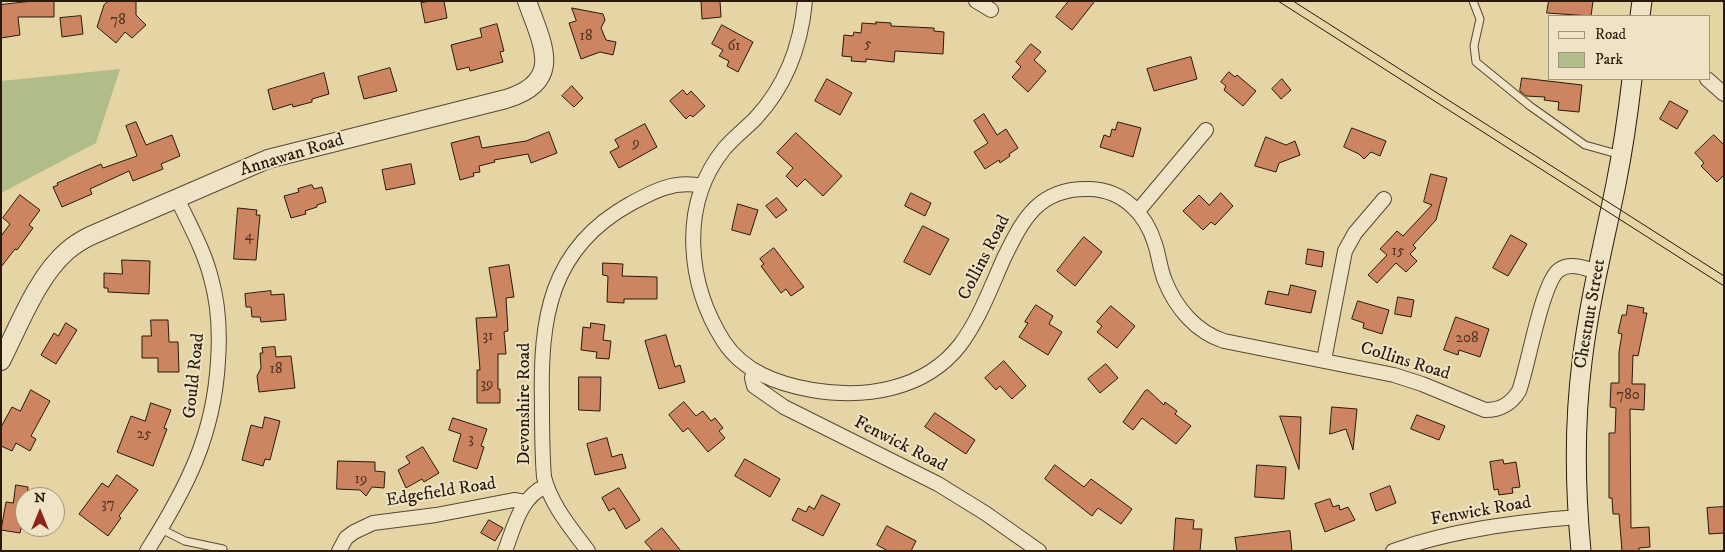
<!DOCTYPE html>
<style>
body{margin:0}
#map{position:relative;width:1725px;height:552px;overflow:hidden;background:#e5d4a4;font-family:"IM FELL DW Pica",serif}
canvas{display:block}
.frame{position:absolute;inset:0;border:2px solid #291a0d;pointer-events:none}
.legend{position:absolute;left:1548px;top:15px;width:162px;height:65px;box-sizing:border-box;background:#eee3c4;border:1px solid #9f937b;margin:0;padding:6px 9px;list-style:none;font-size:15px;color:#291a0d}
.legend li{display:flex;align-items:center;gap:10px;height:25px}
.legend b{width:25px;border:1px solid #9f937b}
.north{position:absolute;left:15px;top:487px;width:50px;height:50px;box-sizing:border-box;background:#eee3c4;border:1px solid #9f937b;border-radius:50%;rotate:0deg;font-size:14px;font-weight:700;line-height:20px;text-align:center;color:#291a0d}
.north::after{content:'';display:block;margin:auto;width:18px;height:22px;background:#8f2418;clip-path:polygon(50% 0,100% 100%,50% 72%,0 100%)}
</style>
<div id="map">
<canvas width="1725" height="552"></canvas>
<div class="frame"></div>
<ul class="legend">
<li><b style="height:6px;background:#eee3c4"></b>Road</li>
<li><b style="height:14px;background:#b1bd88"></b>Park</li>
</ul>
<div class="north">N</div>
</div>
<script>
const ctx = document.querySelector('canvas').getContext('2d');
ctx.lineJoin = 'round';
function fill(path, color) {
  ctx.fillStyle = color;
  ctx.fill(path, 'evenodd');
}
function stroke(path, color, width, dash) {
  ctx.strokeStyle = color;
  ctx.lineWidth = width;
  ctx.lineCap = dash ? 'butt' : 'round';
  ctx.setLineDash(dash || []);
  ctx.stroke(path);
}
function write(font, color, halo, rows, align = 'center') {
  ctx.font = font + ' "IM FELL DW Pica",serif';
  ctx.lineWidth = 4;
  ctx.setLineDash([]);
  ctx.textBaseline = 'middle';
  ctx.strokeStyle = halo;
  ctx.fillStyle = color;
  for (const [text, x, y, turn = 0] of rows) {
    ctx.save();
    ctx.translate(x, y);
    ctx.rotate((+turn || 0) * Math.PI / 180);
    ctx.textAlign = isNaN(turn) ? turn : align;
    if (halo) ctx.strokeText(text, 0, 0);
    ctx.fillText(text, 0, 0);
    ctx.restore();
  }
}
fill(new Path2D(`
 M120 69 96 143 1 193V81Z`), '#b1bd88');
const building = new Path2D(`
 M33 1H54V17H18L20 35 1 38V5Z
 M109 1H136V15L146 25 132 38 125 32 116 43 97 27 104 5Z
 M432 1H444L447 18 425 23 421 3Z
 M720 1 721 17 702 19 701 2Z
 M1069 1H1095L1072 30 1056 17Z
 M1549 1H1593L1591 16 1547 13Z
 M572 8 603 14 605 20 601 28 606 40 616 42 613 55 600 52 581 59 569 23 576 21Z
 M81 16 83 34 62 37 60 18Z
 M876 22 891 23V26L934 28V31L944 32 943 54 895 51 894 62 866 59V62L851 61 852 57 842 56 844 35 853 36 854 32 861 33 862 23 876 24Z
 M497 24 504 51 500 52 503 62 470 71 469 67 457 70 451 45 482 37 480 29Z
 M722 25 753 42 738 72 727 66 729 61 719 56 723 50 712 44Z
 M1031 44 1041 52 1034 60 1046 71 1028 92 1012 77 1021 67 1016 62Z
 M1191 57 1197 79 1154 91 1147 69Z
 M390 68 397 91 364 99 358 77Z
 M1229 72 1235 77 1237 75 1256 91 1243 106 1224 90 1226 86 1221 82Z
 M324 73 329 94 312 99V102L293 107 292 104 273 110 268 90Z
 M1522 78 1582 85 1579 112 1558 110 1559 102 1544 100 1545 97 1526 96 1520 91Z
 M827 79 852 93 840 115 815 101Z
 M1282 79 1291 90 1281 99 1272 89Z
 M572 86 583 98 574 107 562 96Z
 M683 90 687 95 691 91 705 106 693 117 690 115 686 119 670 101Z
 M1670 101 1688 111 1677 129 1660 119Z
 M984 114 997 135 1006 129 1018 148 1009 154 1010 156 1000 163 999 160 985 169 974 152 988 143 974 121Z
 M136 122 146 145 172 135 180 156 161 164 163 169 133 181 129 171 90 189 92 194 62 207 53 187 58 185 57 183 101 164 103 168 137 156 126 126Z
 M1118 122 1141 128 1133 157 1100 147 1104 135 1110 137 1112 129 1115 130Z
 M645 124 657 147 619 168 610 152 619 147 615 140Z
 M1352 128 1386 141 1380 156 1371 152 1364 159 1359 154 1344 147Z
 M549 132 557 153 531 163 528 154 494 160 495 162 479 166 480 172 473 173 474 176 460 180 451 143 479 136 482 148 526 141Z
 M796 133 842 176 823 196 805 179 797 187 786 176 793 168 777 153Z
 M1714 135 1724 145V175L1717 182 1701 166 1704 163 1695 153Z
 M1266 137 1286 145 1295 141 1300 155 1279 163 1276 172 1255 166Z
 M411 164 415 184 386 190 382 170Z
 M1431 174 1447 178 1436 220 1413 245 1416 248 1410 254 1417 261 1406 272 1396 263 1377 283 1368 275 1387 255 1380 249 1397 231 1403 236 1432 205 1424 202Z
 M312 185 314 189 322 187 326 202 317 205V207L305 211 306 214 291 218 284 196 299 192 298 189Z
 M911 193 931 203 925 216 905 206Z
 M1221 193 1233 206 1215 225 1211 222 1203 230 1183 211 1199 195 1209 205Z
 M20 195 40 210 29 225 33 228 17 250 15 249 1 267V236L10 224 3 218Z
 M777 198 787 210 776 218 766 206Z
 M738 204 758 210 750 235 732 230Z
 M238 208 257 210 256 215H260L256 260 234 259Z
 M923 226 949 239 930 275 904 262Z
 M1511 235 1527 244 1508 276 1493 268Z
 M1084 237 1102 252 1075 286 1057 271Z
 M774 248 804 287 791 296 786 289 781 293 761 266 764 264 760 259Z
 M1308 249 1324 252 1322 267 1306 264Z
 M122 260 150 261 149 294 108 292V288H104V273L122 274Z
 M603 263 623 264 622 276 657 277V299H624V303L607 302 608 276 603 275Z
 M509 265 514 297 506 298 508 331 504 332 506 354H498V389H500V403H477V370H480L476 318 497 317 489 268Z
 M1291 285 1316 291 1311 313 1265 304 1268 291 1288 295Z
 M271 291V295L284 294 286 320 261 322 260 317H252L251 307H246L245 294Z
 M1398 297 1414 300 1411 317 1395 314Z
 M1358 301 1389 310 1382 334 1363 328 1364 323 1352 319Z
 M1036 305 1053 316 1049 324 1062 332 1048 355 1019 337 1028 323 1025 322Z
 M1628 305 1644 308 1643 313H1647L1638 356 1633 355 1632 384H1645L1644 410 1630 409 1631 528 1649 527 1650 547 1639 548V551H1622L1619 514H1613L1612 498H1609V433H1615L1616 408 1610 407 1611 383H1619V352L1622 334 1618 333 1622 315H1626Z
 M1111 306 1135 326 1117 348 1097 332 1102 326 1097 322Z
 M1456 317 1489 329 1480 357 1459 350 1458 355 1444 350Z
 M151 320H168L169 342H178L179 372H158V358H142V336H151Z
 M66 323 77 330 56 364 41 355 54 333 58 336Z
 M591 323 605 325 603 340 611 341 609 359 596 358 597 352 581 350 583 327 590 328Z
 M666 335 675 367 680 365 685 382 659 389 645 341Z
 M275 347 276 357 291 356 295 388 259 392 257 376 261 368 260 353H263L262 348Z
 M1004 361 1026 386 1012 399 1000 386 996 390 985 378Z
 M1106 364 1118 378 1100 393 1088 379Z
 M579 377H601L600 411 579 410Z
 M31 390 50 401 31 436 36 439 30 451 16 443 12 451 1 446V427L12 407 20 411Z
 M1148 390 1164 405 1165 402 1177 411 1175 414 1191 426 1176 444 1142 418 1133 430 1123 422 1145 391Z
 M684 402 696 416 703 411 711 421 715 418 723 428 719 431 725 438 708 452 688 428 683 432 669 415Z
 M151 403 171 410 164 428 167 429 153 466 117 452 131 416 145 421Z
 M1332 407 1357 409 1353 450 1346 429 1330 434Z
 M935 413 975 440 966 454 925 427Z
 M1417 415 1445 426 1439 440 1411 429Z
 M1280 416 1301 417 1299 469Z
 M265 417 280 421 270 460 265 459 263 466 242 460 251 425 262 428Z
 M453 418 487 429 481 446 484 447 477 469 453 461 461 434 449 430Z
 M607 438 612 457 622 454 626 468 595 475 587 444Z
 M423 447 439 473 424 482 422 479 406 488 398 470 410 463 406 457Z
 M745 459 780 479 770 497 735 476Z
 M1503 460 1504 464 1516 462 1520 487 1512 488 1513 493 1499 495 1498 489 1494 490 1490 462Z
 M338 461 375 462V471L385 472 384 488 372 487 366 496 360 490 337 489Z
 M1055 465 1084 487 1091 479 1132 509 1121 524 1098 508 1092 516 1045 479Z
 M1257 465 1286 467 1284 499 1255 497Z
 M117 475 138 490 119 516 121 518 108 536 79 514 102 483 108 487Z
 M16 485 28 487 27 497H25V526L22 525 20 533 1 530 6 502 13 503Z
 M1390 486 1396 503 1376 511 1370 494Z
 M619 488 640 520 626 529 614 508 609 511 602 498Z
 M822 495 840 504 823 536 792 520 798 508 806 512 809 506 814 509Z
 M1330 499 1333 507 1339 505 1340 510 1348 507 1355 520 1325 532 1315 504Z
 M1724 507V533L1709 534 1707 508Z
 M1176 518 1194 520 1193 529H1202L1200 551H1174Z
 M489 520 503 528 495 541 481 533Z
 M887 526 916 541 911 551H888L877 545Z
 M662 528 681 551H653L645 542Z
 M1290 531 1292 551H1237L1235 538Z`);
fill(building, '#cc8461');
stroke(building, '#291a0d', 1);
const service = new Path2D(`
 M1473 1 1480 19 1474 46 1476 62 1530 106 1585 145 1621 155
 M161 529 185 541 223 549`);
const minor = new Path2D(`
 M805 1C801 45 786 86 755 119 745 129 733 138 724 149 679 205 687 284 724 342 744 372 778 384 812 390 865 399 925 390 960 345 979 320 991 287 1004 258 1023 219 1039 187 1090 189 1123 190 1146 214 1155 244 1159 256 1160 269 1165 281 1176 308 1196 332 1224 341L1394 375 1422 384 1485 410C1501 410 1511 404 1519 391 1528 367 1542 282 1559 270 1570 262 1586 268 1597 272
 M976 1 991 10
 M1707 79 1724 94
 M1138 211 1206 130
 M1324 360 1345 251 1355 233 1384 199
 M754 371 752 378 754 386 784 407 938 484 985 513 1039 551
 M147 551C186 489 214 436 218 361 220 333 219 306 211 278 204 250 189 224 177 198
 M339 551 346 538 354 532 373 523 436 515 514 500 526 502
 M505 551C514 527 521 496 546 486
 M588 551C571 528 551 505 544 477 542 453 542 428 542 404 540 319 549 249 630 204 654 191 674 180 702 186
 M1393 551C1452 530 1516 522 1577 517`);
const tertiary = new Path2D(`
 M1 361C19 326 37 277 67 251 74 245 82 240 90 236L268 159 506 99C565 81 542 44 527 1`);
const secondary = new Path2D(`
 M1640 16 1642 1
 M1581 551C1575 488 1574 425 1582 362 1589 302 1604 243 1616 184 1623 149 1628 114 1632 79`);
stroke(service, '#584833', 9);
stroke(minor, '#584833', 16);
stroke(tertiary, '#584833', 20);
stroke(secondary, '#291a0d', 21);
stroke(service, '#eee3c4', 7);
stroke(minor, '#eee3c4', 14);
stroke(tertiary, '#eee3c4', 18);
stroke(secondary, '#eee3c4', 19);
stroke(new Path2D(`
 M1278 1 1724 286
 M1293 1 1724 276`), '#291a0d', 1);
write('15px', '#523422', null, [
 ["78",118,21],
 ["18",586,37],
 ["5",868,45],
 ["61",734,47],
 ["9",636,144],
 ["4",249,237],
 ["15",1398,252],
 ["31",488,337],
 ["208",1467,339],
 ["18",276,370],
 ["39",487,385],
 ["780",1628,396],
 ["25",144,435],
 ["3",471,440],
 ["19",361,480],
 ["37",108,505]
]);
write('18px', '#291a0d', '#eee3c4', [
 ["Annawan Road",292,156,-17],
 ["Collins Road",985,258,-63],
 ["Chestnut Street",1591,314,-80],
 ["Collins Road",1405,362,17],
 ["Gould Road",195,376,-84],
 ["Devonshire Road",525,404,-90],
 ["Fenwick Road",900,445,27],
 ["Edgefield Road",441,493,-9],
 ["Fenwick Road",1481,512,-10]
]);
</script>
